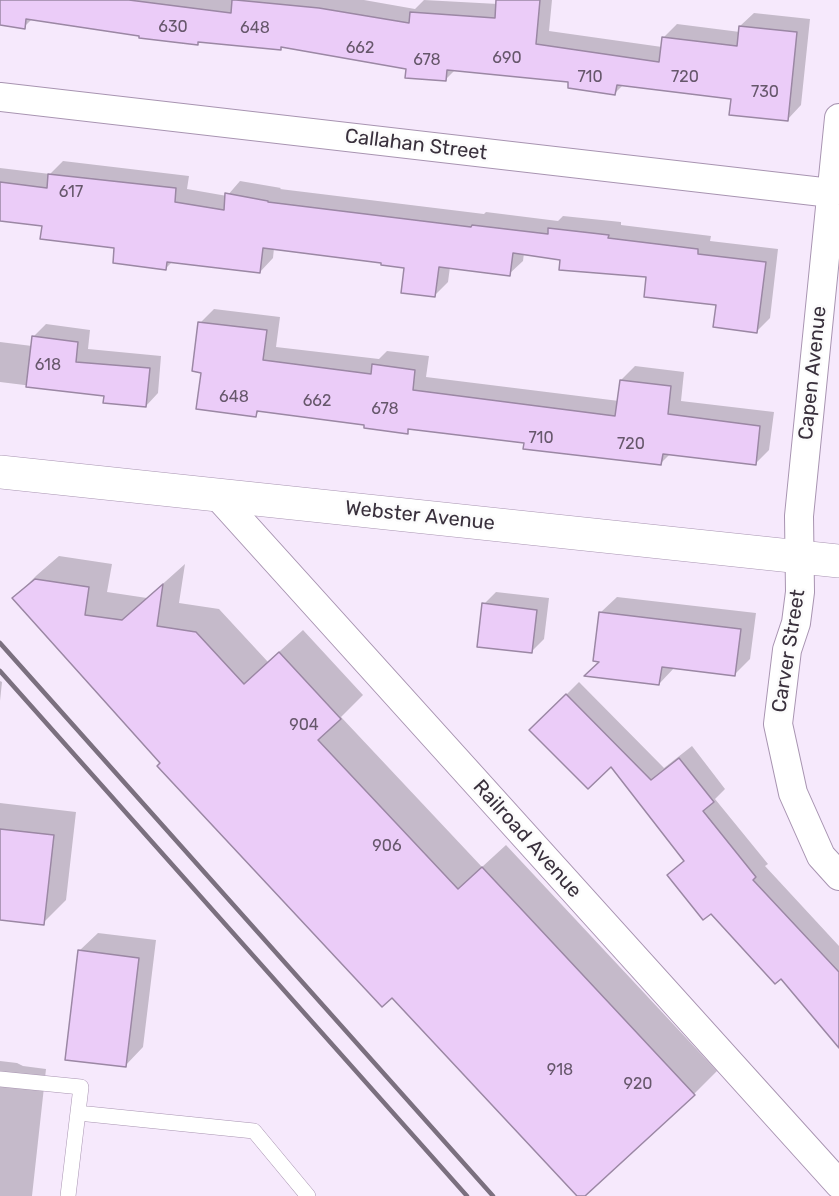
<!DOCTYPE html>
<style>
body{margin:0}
canvas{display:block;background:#f6e9fc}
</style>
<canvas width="839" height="1196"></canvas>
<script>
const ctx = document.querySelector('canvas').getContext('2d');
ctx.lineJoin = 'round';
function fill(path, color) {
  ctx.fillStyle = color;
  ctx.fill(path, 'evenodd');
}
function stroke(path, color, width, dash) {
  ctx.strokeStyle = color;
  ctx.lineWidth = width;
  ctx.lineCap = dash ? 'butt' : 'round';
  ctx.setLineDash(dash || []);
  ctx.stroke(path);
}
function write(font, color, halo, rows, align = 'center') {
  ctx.font = font + ' Rubik,sans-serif';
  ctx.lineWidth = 5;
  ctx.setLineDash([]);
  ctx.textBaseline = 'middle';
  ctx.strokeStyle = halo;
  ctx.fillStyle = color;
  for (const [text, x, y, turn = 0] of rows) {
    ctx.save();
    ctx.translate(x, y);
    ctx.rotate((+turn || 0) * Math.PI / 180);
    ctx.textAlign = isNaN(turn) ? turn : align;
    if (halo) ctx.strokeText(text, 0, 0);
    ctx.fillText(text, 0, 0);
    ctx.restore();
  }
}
fill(new Path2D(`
 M0 0H364L415 9 424 0 498 4V0H552L549 31 662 47 663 38 677 24 740 32V26L754 13 810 19 801 105 788 119 733 97 624 84 615 93 570 81 455 70 446 79 407 67 283 46 280 48 200 40 197 43 33 18 24 27 0 24Z
 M63 161 189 176 187 189 227 196 240 181 281 188 280 189 484 214 486 212 558 221 563 216 621 222V225L711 236 710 241 778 249 770 318 757 331 717 304 648 276 524 253 523 261 509 274 450 267 448 282 435 295 406 267 383 262 274 248 273 258 260 272 172 262 166 268 116 247 44 225 0 220V168L50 174Z
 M214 309 280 317 276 347 379 359 387 351 429 356 426 377 619 401 621 380 635 366 684 372 681 401 774 412 769 450 755 464 671 453 661 463 526 442 411 428 407 432 366 423 260 410 256 415 202 371 200 323Z
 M46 324 90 330 88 349 161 356 158 393 146 406 105 395 0 382V342L32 346 33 337Z
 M59 556 112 564 107 592 147 598 185 564 179 603 219 609 268 662 303 630 363 695 341 717 482 867 506 845 717 1071 694 1094 583 1196H579L392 996 162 762 14 598 37 575Z
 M496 592 549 598 544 639 531 652 484 604Z
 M617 597 756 613 750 659 734 675 675 667 659 684 602 660 600 613Z
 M0 681 2 682 0 701Z
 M579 682 664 768 692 746 725 789 715 799 768 864 765 866 839 946V1046L781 976 711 912 669 875 685 860 611 765 531 730Z
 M0 803 76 812 66 900 43 923 0 918Z
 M98 933 156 940 143 1047 125 1066 79 951Z
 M0 1061 17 1063 23 1066 46 1069 32 1196H0Z`), '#0003');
const building = new Path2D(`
 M0 0H129L231 13 232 0H236L319 8 409 23 410 12 495 18 496 0H540L536 44 659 62 662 37 737 46 739 26 797 32 788 121 729 115 731 99 617 85 615 95 568 88V82L447 70 446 81 405 78 406 69 281 47V50L198 42V45L139 38V36L26 19 25 29 0 25Z
 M48 174 176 188 175 202 224 210 225 193 268 201V202L471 227 472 225 548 234V228L609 235 608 238 698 249V254L766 262 757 333 713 327 716 305 644 297 646 277 559 270 560 260 513 253 510 276 439 267 435 297 401 293 404 268 381 265V263L263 248 260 273 167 262 166 270 113 263 114 248 40 239 42 226 0 221V182L47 188Z
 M198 322 267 330 263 360 371 374 372 364 415 370 413 390 615 416 620 380 671 386 668 414 760 426 756 465 663 454 661 465 523 449 524 443 408 429V434L364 428V425L257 411 256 417 196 409 201 373 192 371Z
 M32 336 78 342 76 362 150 368 146 407 103 403 104 396 26 387Z
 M35 579 89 587 85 615 122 620 163 584 157 626 196 632 244 684 279 652 341 719 318 740 458 889 482 867 695 1095 585 1196H577L392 998 382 1007 157 766 160 763 12 598Z
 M482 603 537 610 532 653 477 647Z
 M599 612 741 629 735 676 662 667 659 685 584 676 599 662 593 661Z
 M566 694 651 780 679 758 714 802 703 811 756 877 753 880 839 972V1048L781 979 775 984 711 914 703 920 667 875 684 861 611 767 588 789 529 730Z
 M0 829 54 835 44 925 0 920Z
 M78 950 139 958 126 1067 65 1060Z`);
fill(building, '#ebccf8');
stroke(building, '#9b87a4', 1.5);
const service = new Path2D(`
 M0 1079 81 1087 68 1196
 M78 1113 254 1131 308 1196`);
const minor = new Path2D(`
 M0 97 831 193
 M839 118 799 516 800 592 796 623 787 650 778 724 793 793 821 856 839 876
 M216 494 839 1184`);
const tertiary = new Path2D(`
 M0 472 839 561`);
stroke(service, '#a894b1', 16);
stroke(minor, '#a894b1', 30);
stroke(tertiary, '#a894b1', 34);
stroke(service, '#fff', 15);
stroke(minor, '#fff', 28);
stroke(tertiary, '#fff', 33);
stroke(new Path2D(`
 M0 643 493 1196
 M0 671 467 1196`), '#7b707f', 4.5);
write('16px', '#66576b', null, [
 ["630",173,27],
 ["648",255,28],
 ["662",360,48],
 ["690",507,58],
 ["678",427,60],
 ["710",590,77],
 ["720",685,77],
 ["730",765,92],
 ["617",71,192],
 ["618",48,365],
 ["648",234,397],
 ["662",317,401],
 ["678",385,409],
 ["710",541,438],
 ["720",631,444],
 ["904",304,725],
 ["906",387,846],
 ["918",560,1070],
 ["920",638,1084]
]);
write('20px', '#39303c', '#fbfbfb', [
 ["Callahan Street",416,145,7],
 ["Capen Avenue",813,373,-84],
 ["Webster Avenue",420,516,6],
 ["Carver Street",789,651,-81],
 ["Railroad Avenue",527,839,48]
]);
</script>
